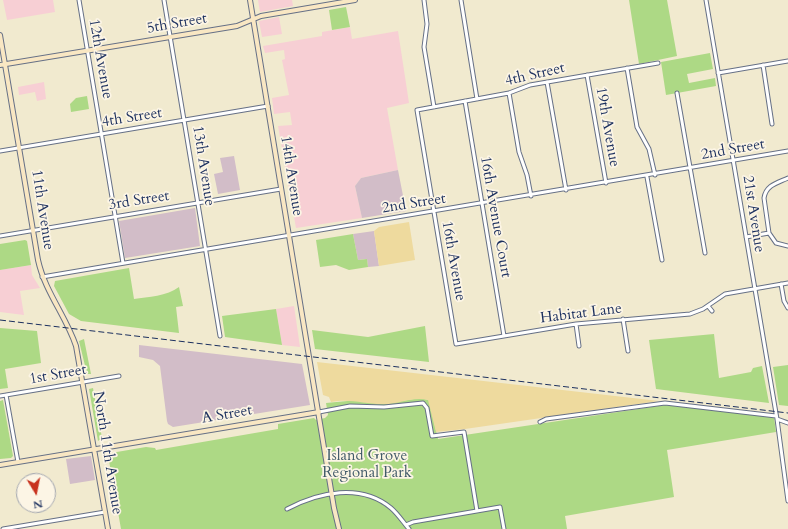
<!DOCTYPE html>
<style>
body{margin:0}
#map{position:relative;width:788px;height:529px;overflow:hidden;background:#f1eacf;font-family:Cardo,serif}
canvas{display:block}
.north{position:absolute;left:16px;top:473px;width:40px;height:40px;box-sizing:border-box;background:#fcf5e5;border:1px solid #a2a6af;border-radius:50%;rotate:170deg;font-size:11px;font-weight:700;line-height:16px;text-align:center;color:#1b2f5e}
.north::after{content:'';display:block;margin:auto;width:14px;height:18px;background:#c8321e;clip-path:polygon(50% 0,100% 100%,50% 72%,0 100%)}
</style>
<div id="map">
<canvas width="788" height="529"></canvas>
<div class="north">N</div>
</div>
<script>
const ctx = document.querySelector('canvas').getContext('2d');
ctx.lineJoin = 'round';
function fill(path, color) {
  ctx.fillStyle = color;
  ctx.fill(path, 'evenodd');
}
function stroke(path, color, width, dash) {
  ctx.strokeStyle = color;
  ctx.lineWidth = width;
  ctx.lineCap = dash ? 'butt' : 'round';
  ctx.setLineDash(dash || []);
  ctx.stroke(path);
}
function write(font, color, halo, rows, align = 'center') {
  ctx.font = font + ' Cardo,serif';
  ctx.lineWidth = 3.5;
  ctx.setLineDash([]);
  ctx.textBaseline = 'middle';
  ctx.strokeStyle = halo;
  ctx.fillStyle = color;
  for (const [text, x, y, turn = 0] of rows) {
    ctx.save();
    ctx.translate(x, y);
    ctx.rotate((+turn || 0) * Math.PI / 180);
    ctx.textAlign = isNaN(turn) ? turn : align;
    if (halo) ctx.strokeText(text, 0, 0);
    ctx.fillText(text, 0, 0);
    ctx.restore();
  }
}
fill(new Path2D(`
 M3 0H53L55 12 7 20Z
 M258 0H292L293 6 260 12Z
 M279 17 282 34 262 37 259 21Z
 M350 27 352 39 398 31 409 103 387 108 398 170 361 178 355 186 362 218 296 228 278 126 292 125 290 112 274 114 272 98 289 95 282 60 285 59 284 50 265 53 263 46 322 36V32Z
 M44 82 46 99 37 101 35 92 19 95 18 87Z
 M31 265 32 275 40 288 20 291 24 315 0 312V270Z
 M294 306 300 347 282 345 276 309Z`), '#f7cfd4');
fill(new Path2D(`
 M234 156 240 190 218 194 214 174 223 172 220 158Z
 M398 170 406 211 362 218 355 186 361 178Z
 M195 208 200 246 125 258 119 221Z
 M374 231 379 266 368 267 367 259 358 260 353 234Z
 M139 345 302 364 310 405 173 427 168 424 167 421 160 366 153 360 139 357Z
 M91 456 95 480 70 484 66 459Z`), '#d2bdc8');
fill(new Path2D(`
 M629 0H667L677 56 639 64Z
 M346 7 350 27 332 30 329 10Z
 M710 53 713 69 687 74 689 83 715 78 716 86 666 95 661 62Z
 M87 96 89 109 71 112 70 104 76 98Z
 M353 234 358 260 367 259 368 267 349 270 336 265 320 267 316 240Z
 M25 240 27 241 31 265 0 270V244Z
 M129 268 134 299C148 297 167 296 179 287L183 306 176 307 179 333 81 321 69 314 54 286 55 281Z
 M276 309 282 345 225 337 222 316Z
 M425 326 429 362 315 349 312 330 368 337Z
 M0 328 37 331 41 363 5 369 8 388 0 389Z
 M714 334 719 378 751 372 753 368 762 366 769 403 656 389 649 340Z
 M84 339 91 374H87L79 341Z
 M788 365V406L779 405 773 367Z
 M93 388 102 438 98 441 89 389Z
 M420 398 429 400 438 439 665 405 774 417 776 432 667 450 674 497 565 516 567 529H121L108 455 111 453 146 447 155 448 156 450 278 429V424L314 418 316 420 325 418 328 415 326 403 358 400 382 404Z
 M3 400 13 456 11 458 0 459V401Z`), '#add985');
fill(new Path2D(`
 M409 222 415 260 379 266 374 231 379 227Z
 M317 362 659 401 465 429 436 432 428 400C412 396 398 405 382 404 364 404 350 398 331 402L329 397 323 395Z`), '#eeda9e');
const street = new Path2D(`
 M79 0 123 263
 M164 0 220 336
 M424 0 427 24 424 47 434 107
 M461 0 477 99
 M706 0 777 419 788 501
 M658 63 530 85 509 93 417 110 456 344 576 324 690 314 703 309 725 294 788 283
 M763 65 772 124
 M627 68 637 127 649 149 655 175
 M718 73 788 61
 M587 75 606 183
 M547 82 566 190
 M509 93 519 152 527 175 531 196
 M677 93 705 253
 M465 101 504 336
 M0 151 268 106
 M647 177 662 260
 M788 178C777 183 766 185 764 198L769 233 776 243 788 246
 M0 236 281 189
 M746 237 769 233
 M42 277 788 151
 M781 284 784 301 788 308
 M708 306 712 311
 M623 319 628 351
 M576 324 579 346
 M6 395 18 462
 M0 396 119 376
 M319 412 350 406 384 407 423 403 427 408 432 436 464 432 477 511
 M777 419 788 423
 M540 422 546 419 665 403 776 416
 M287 509C319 492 361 483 391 508 398 514 403 522 409 529
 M406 525 413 522 500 507 504 529
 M3 529 105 512`);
const secondary = new Path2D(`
 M250 0 334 508 339 529
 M0 35 38 260C45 292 66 316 76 346L108 529
 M0 65 237 26 261 16 355 0
 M0 465 319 412`);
stroke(street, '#667086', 5);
stroke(secondary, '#667086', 6);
stroke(street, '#fff', 3);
stroke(secondary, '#f9e7c3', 4);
stroke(new Path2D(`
 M0 320 788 413`), '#1b2f5e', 1, [6, 3]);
write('15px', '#1b2f5e', '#fcf5e5', [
 ["5th Street",177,24,-10],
 ["12th Avenue",100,59,80],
 ["4th Street",535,75,-13],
 ["4th Street",132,118,-9],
 ["19th Avenue",607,127,80],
 ["2nd Street",733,150,-10],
 ["13th Avenue",203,166,81],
 ["14th Avenue",291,176,81],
 ["3rd Street",139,201,-9],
 ["2nd Street",414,204,-9],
 ["11th Avenue",42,210,81],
 ["21st Avenue",753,214,81],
 ["16th Avenue Court",495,217,80],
 ["16th Avenue",453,261,80],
 ["Habitat Lane",581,314,-7],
 ["1st Street",58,375,-10],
 ["A Street",227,415,-10],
 ["North 11th Avenue",107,453,81]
]);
write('15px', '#405a68', '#fcf5e5', [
 ["Island Grove",367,457],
 ["Regional Park",367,474]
]);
</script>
